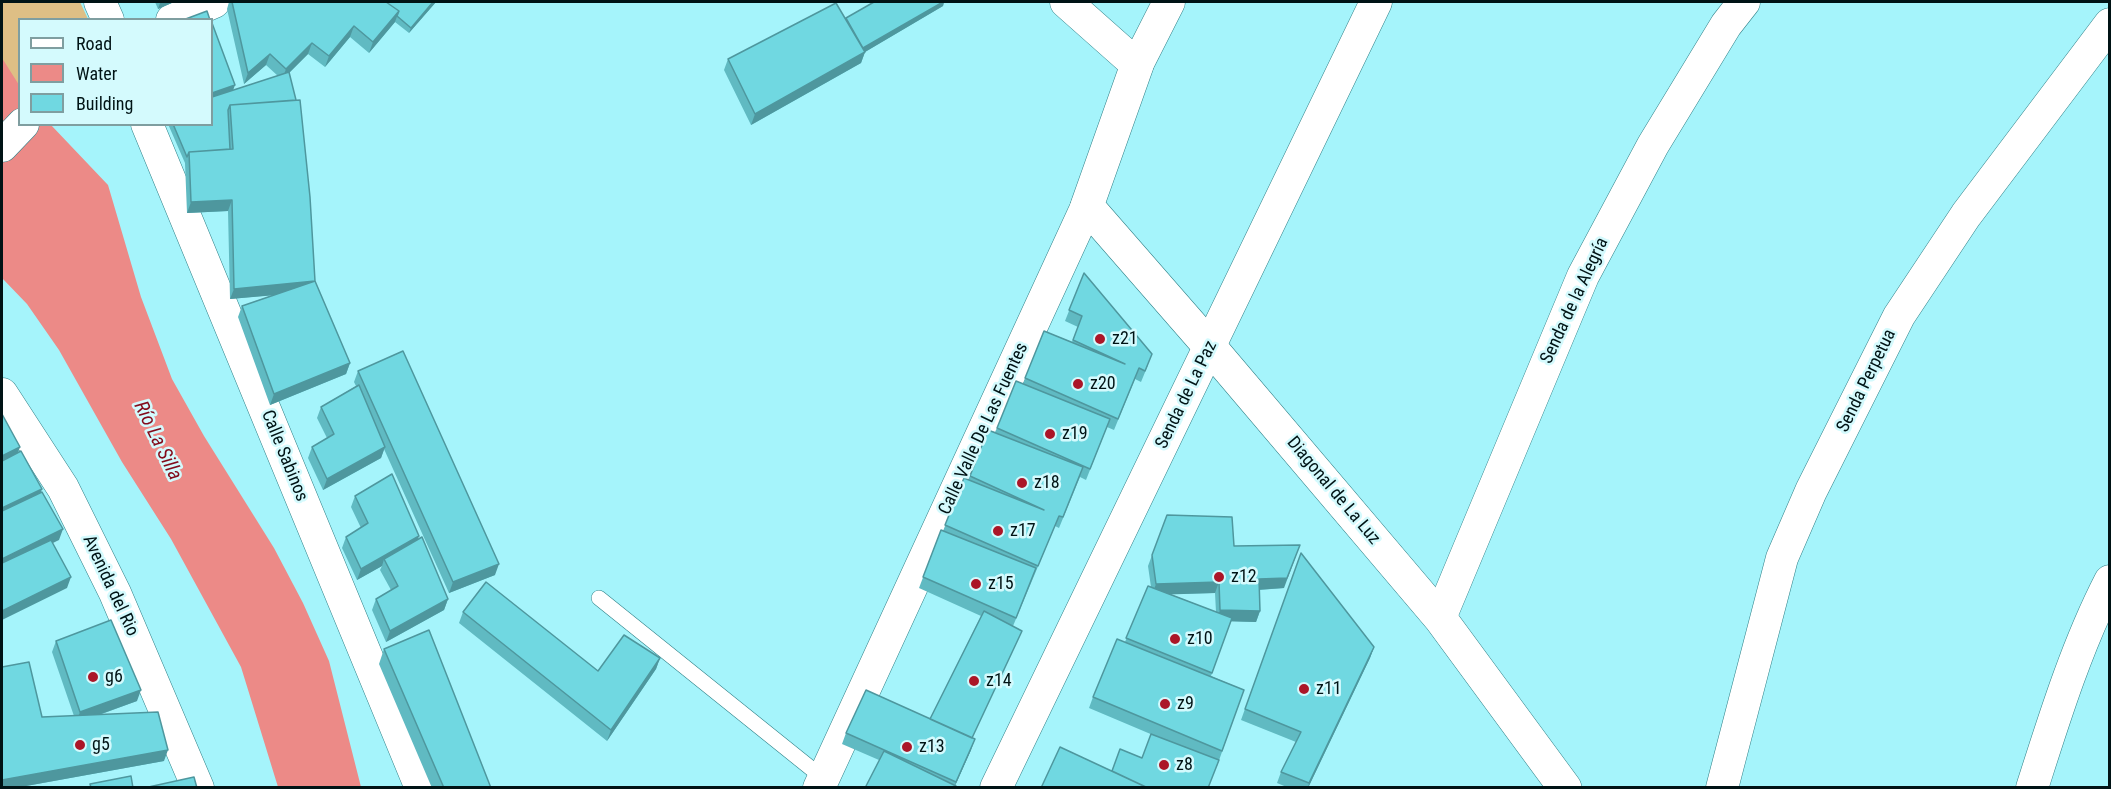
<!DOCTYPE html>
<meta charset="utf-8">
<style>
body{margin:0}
#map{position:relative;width:2111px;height:789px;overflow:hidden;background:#a5f4fb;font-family:"Roboto Condensed",sans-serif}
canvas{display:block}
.frame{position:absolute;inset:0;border:3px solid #001315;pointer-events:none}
.legend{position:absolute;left:18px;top:18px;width:195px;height:108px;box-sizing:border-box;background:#d4fafd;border:2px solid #7f9ea0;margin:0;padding:8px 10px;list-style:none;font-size:18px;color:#001315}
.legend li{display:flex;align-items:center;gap:12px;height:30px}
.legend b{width:30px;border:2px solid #7f9ea0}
</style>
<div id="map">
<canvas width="2111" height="789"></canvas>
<div class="frame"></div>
<ul class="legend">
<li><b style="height:8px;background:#fff"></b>Road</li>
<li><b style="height:16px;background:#ec8a87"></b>Water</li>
<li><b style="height:16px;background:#70d8e1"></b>Building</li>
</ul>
</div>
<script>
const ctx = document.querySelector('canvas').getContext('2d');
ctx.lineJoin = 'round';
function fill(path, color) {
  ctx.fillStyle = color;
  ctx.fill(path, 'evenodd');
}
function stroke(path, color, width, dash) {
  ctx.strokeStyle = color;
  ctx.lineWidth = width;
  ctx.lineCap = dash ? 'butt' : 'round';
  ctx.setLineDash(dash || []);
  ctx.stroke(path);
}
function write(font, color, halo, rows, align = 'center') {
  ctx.font = font + ' "Roboto Condensed",sans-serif';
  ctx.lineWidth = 5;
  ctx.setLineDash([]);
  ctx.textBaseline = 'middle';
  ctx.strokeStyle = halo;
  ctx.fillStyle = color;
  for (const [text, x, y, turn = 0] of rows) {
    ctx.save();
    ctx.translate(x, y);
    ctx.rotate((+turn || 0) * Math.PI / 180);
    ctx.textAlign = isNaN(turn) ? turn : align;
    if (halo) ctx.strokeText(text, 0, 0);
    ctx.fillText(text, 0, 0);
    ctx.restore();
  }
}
fill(new Path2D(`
 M2 2H80L88 19 20 20 19 94 2 111Z`), '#debf85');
fill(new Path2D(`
 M2 58 19 85 20 124 51 125 108 185 141 297 172 379 204 436 274 548 303 603 329 661 361 787H278L241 667 171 539 122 462 59 350 27 304 2 278Z`), '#ec8a87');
const service = new Path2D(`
 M599 598 823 778`);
const minor = new Path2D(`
 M100 2 108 20
 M1066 2 1137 65 1169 2
 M172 20 214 2
 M147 124 421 788
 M2 146 23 124
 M2 394 63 488 115 593 198 788
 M1440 618 1583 276 1653 145 1726 25 1744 2
 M819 788 1087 206
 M996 788 1376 2
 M1722 788 1782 558 1811 491 1899 316 1966 215 2110 24
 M2032 788C2054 719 2077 645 2110 581`);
const tertiary = new Path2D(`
 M1137 65 1087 206 1210 347 1440 618 1565 788`);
stroke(service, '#308188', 16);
stroke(minor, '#308188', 33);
stroke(tertiary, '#308188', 34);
stroke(service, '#fff', 15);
stroke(minor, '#fff', 32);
stroke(tertiary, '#fff', 33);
fill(new Path2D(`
 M155 2H174L158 9Z
 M229 2H436L409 33 395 22 369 53 350 37 325 67 308 54 289 73 315 281 350 363 346 374 270 405 238 317 242 306 273 295 230 299 228 211 187 213 185 163 168 124H212L233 90 278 76 266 65 244 84 227 9Z
 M874 2H944L943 6 865 52 861 63 751 125 724 70 728 59 846 20V18Z
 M1084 273 1148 365 1141 382 1135 379 1114 430 1107 427 1086 480 1080 477 1059 528 1055 526 1013 626 1022 631 1019 636 972 738 971 750 955 786 879 760 842 744 846 733 930 719 981 616 919 588 941 530 943 531 964 478 968 480 988 430 995 432 997 428 1023 384 1044 331 1072 342 1078 327 1065 321Z
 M358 371 495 575 449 593 384 449 381 458 323 490 308 458 312 447 327 438 317 418 321 407 356 386 354 382Z
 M355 496 418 539 448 599 444 610 386 642 372 610 376 599 391 590 380 570 382 566 357 580 342 548 346 537 361 528 351 507Z
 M1167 515 1234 546 1284 588 1259 590 1260 611 1256 622 1231 621 1211 676 1244 690 1217 766 1112 771 1142 758 1160 738 1089 708 1093 697 1125 642 1148 586 1151 587 1148 566ZM1215 593 1216 612 1170 594Z
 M1301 553 1374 647 1370 658 1308 788H1289L1277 783 1281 772 1296 742 1241 720Z
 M463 612 598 671 660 658 656 669 607 741 459 623Z
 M56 641 137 701 99 715 164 761 15 788H2L42 717 74 716 52 652Z
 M384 649 491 788H432L379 664Z`), '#60bac2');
fill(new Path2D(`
 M164 2H174L158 9 160 3Z
 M433 2H436L409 33 411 28Z
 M943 2H944L943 6 865 52 861 63 751 125 755 114 863 48Z
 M399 11 395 22 369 53 373 42Z
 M354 26 350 37 325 67 329 56Z
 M312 43 308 54 282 80 286 69Z
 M270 54 266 65 244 84 248 73Z
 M235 85 231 96 212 103V93Z
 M232 200 228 211 187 213 191 202Z
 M315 281 311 292 230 299 234 289Z
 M350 363 346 374 270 405 274 394Z
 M20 447 16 458 2 465V456Z
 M385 447 381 458 323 490 327 479Z
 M42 489 38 500 2 517V508Z
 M63 529 59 540 2 568V559Z
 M419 536 415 547 384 559 382 566 357 580 361 569Z
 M1296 556 1284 588 1255 590 1259 579Z
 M499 564 495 575 449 593 453 582Z
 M71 577 67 588 2 620V611Z
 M1219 582 1215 593 1152 595 1156 584Z
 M448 599 444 610 386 642 390 631Z
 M1220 610 1260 611 1256 622 1216 621Z
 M1374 647 1370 658 1308 788 1309 783Z
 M660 658 656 669 607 741 611 730Z
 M141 690 137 701 76 723 80 712Z
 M975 739 971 750 954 788 956 782Z
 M168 750 164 761 15 788H2V780Z`), '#4e979e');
const building = new Path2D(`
 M232 2H386L399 11 373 42 354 26 329 56 312 43 286 69 270 54 248 73Z
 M386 2H433L411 28 397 16 399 11Z
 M874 2H943L863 48 846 18Z
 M836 3 865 52 755 114 728 59Z
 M207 11 210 20H183Z
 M212 23 235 85 212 93Z
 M289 72 296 100 230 105 228 110 230 149 189 152 187 157 173 124H212V97Z
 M300 100 310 197 315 281 234 289 232 200 191 202 189 152 233 149 230 105Z
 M1084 273 1152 354 1145 371 1139 368 1118 419 1025 378 1044 331 1125 364 1073 340 1082 316 1069 310Z
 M315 281 350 363 274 394 242 306Z
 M403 351 499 564 453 582 358 371Z
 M1016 381 1110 419 1090 469 997 428Z
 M359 385 385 447 327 479 312 447 334 434 321 407Z
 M2 414 20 447 2 456Z
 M988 430 1083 467 1063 517 1059 516 1038 566 945 525 964 478 1044 510 970 476Z
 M21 451 42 489 2 508V461Z
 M392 474 419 536 361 569 346 537 368 523 355 496Z
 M42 492 63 529 2 559V511Z
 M1167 515 1232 517 1234 546 1300 545 1287 578 1259 579 1260 611 1220 610 1219 582 1156 584 1152 555Z
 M941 530 1036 568 1016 618 923 577Z
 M422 537 448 599 390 631 376 599 398 586 384 559Z
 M51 540 71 577 2 611V563Z
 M1301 553 1374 647 1309 783 1281 772 1301 732 1245 709Z
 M486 582 598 671 624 635 660 658 611 730 463 612Z
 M1148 586 1232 618 1212 673 1126 638Z
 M984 611 1022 631 972 738 930 719Z
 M111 620 141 690 80 712 56 641Z
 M429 630 491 788H444L384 649Z
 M1117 639 1244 690 1222 751 1093 697Z
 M29 662 42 717 158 712 168 750 2 780V667Z
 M866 690 975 739 956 782 846 733Z
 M1151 734 1219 760 1208 788H1148L1112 771 1120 749 1142 758Z
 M1060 747 1148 788H1041Z
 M884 751 956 786 955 788H865Z
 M131 776 133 788H91L90 784Z
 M194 777 197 788H144Z`);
fill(building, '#70d8e1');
stroke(building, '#4e979e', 1.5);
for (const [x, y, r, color] of [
 [1100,339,6,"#ab1628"],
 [1078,384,6,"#ab1628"],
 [1050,434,6,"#ab1628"],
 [1022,483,6,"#ab1628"],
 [998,531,6,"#ab1628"],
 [1219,577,6,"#ab1628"],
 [976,584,6,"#ab1628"],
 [1175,639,6,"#ab1628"],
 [93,677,6,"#ab1628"],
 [974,681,6,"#ab1628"],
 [1304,689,6,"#ab1628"],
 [1165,704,6,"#ab1628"],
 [80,745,6,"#ab1628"],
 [907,747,6,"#ab1628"],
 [1164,765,6,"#ab1628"]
]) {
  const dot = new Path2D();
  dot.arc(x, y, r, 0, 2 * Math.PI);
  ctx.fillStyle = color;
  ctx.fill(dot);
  stroke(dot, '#d4fafd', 2);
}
write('18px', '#001315', '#d4fafd', [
 ["Senda de la Alegría",1575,301,-65],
 ["Senda Perpetua",1867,381,-64],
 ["Senda de La Paz",1187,395,-64],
 ["Calle Valle De Las Fuentes",984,429,-65],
 ["Calle Sabinos",284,456,68],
 ["Diagonal de La Luz",1333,491,50],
 ["Avenida del Rio",110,586,65]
]);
write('18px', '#001315', '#d4fafd', [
 ["z21",1112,339],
 ["z20",1090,384],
 ["z19",1062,434],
 ["z18",1034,483],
 ["z17",1010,531],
 ["z12",1231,577],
 ["z15",988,584],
 ["z10",1187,639],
 ["g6",105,677],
 ["z14",986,681],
 ["z11",1316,689],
 ["z9",1177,704],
 ["g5",92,745],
 ["z13",919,747],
 ["z8",1176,765]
], 'left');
write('italic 20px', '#830b1b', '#d4fafd', [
 ["Río La Silla",157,441,64]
]);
</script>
